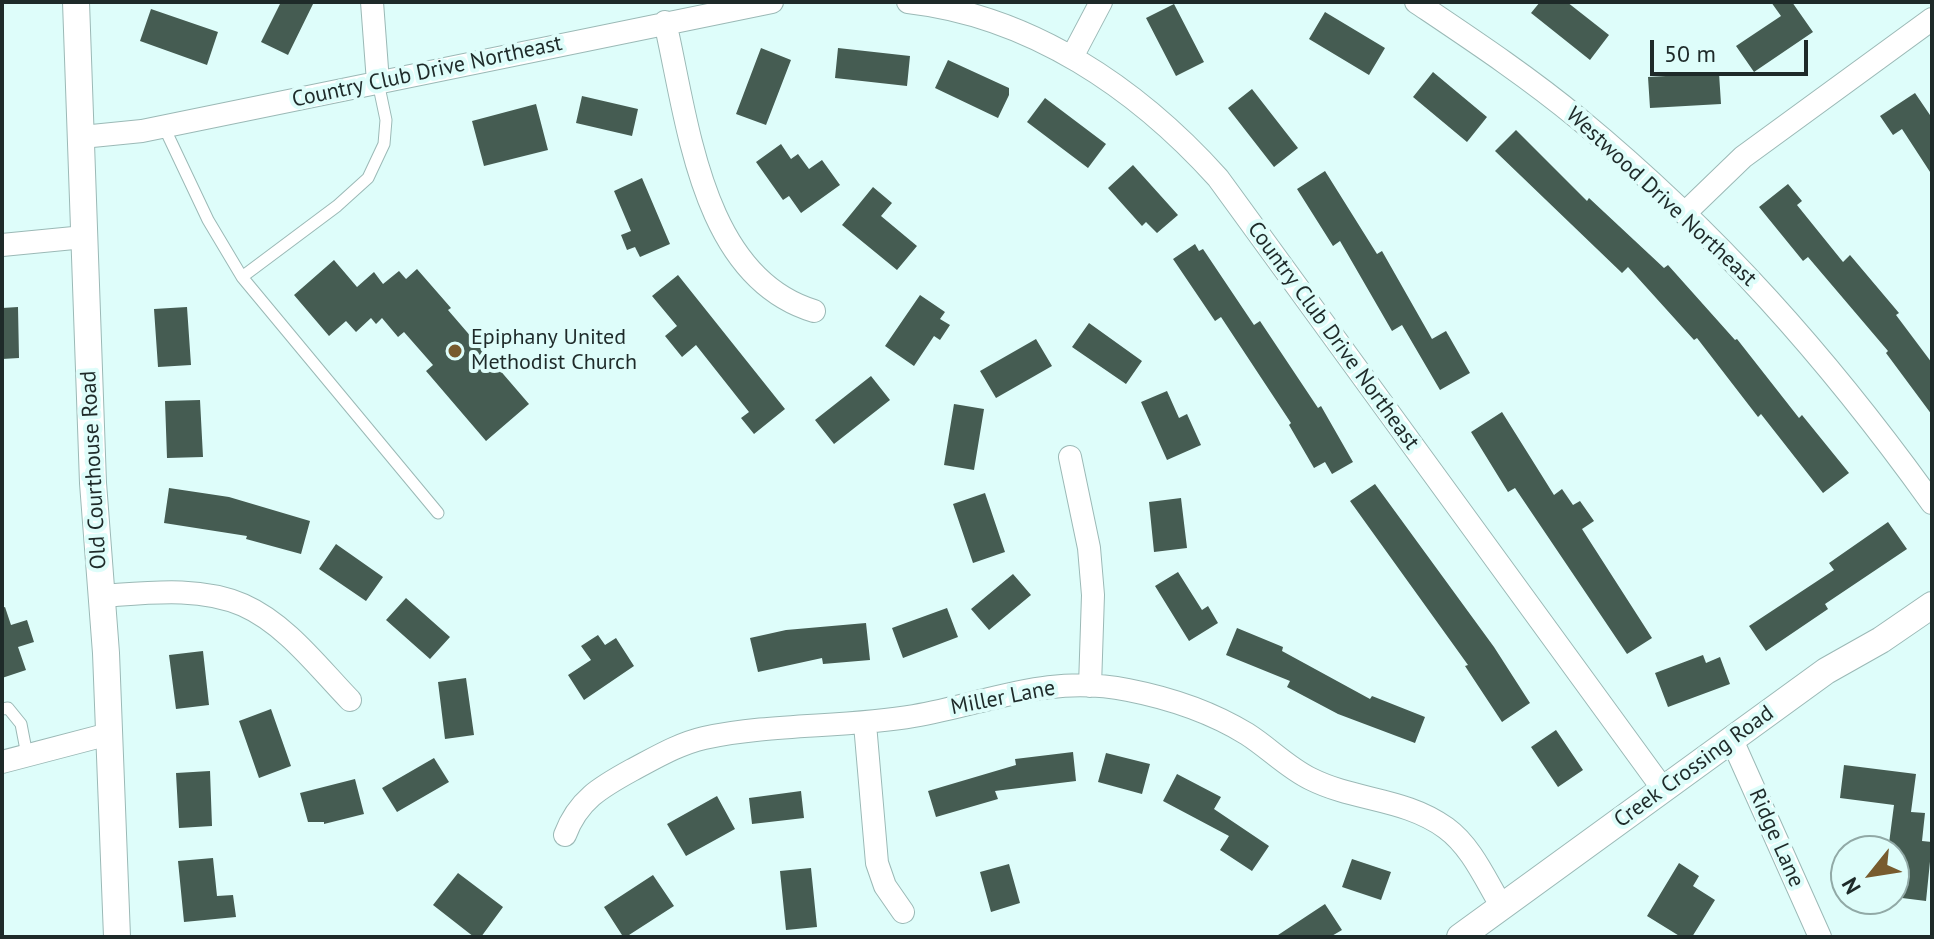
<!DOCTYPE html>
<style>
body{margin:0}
#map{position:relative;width:1934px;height:939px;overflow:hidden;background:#defdfa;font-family:"PT Sans",sans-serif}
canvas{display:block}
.frame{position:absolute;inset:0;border:4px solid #1e2a29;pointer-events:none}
.north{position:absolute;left:1830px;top:835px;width:80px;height:80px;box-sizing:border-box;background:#defdfa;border:2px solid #91a9a6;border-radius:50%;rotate:240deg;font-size:22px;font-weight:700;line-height:32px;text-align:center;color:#1e2a29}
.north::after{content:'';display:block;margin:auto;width:28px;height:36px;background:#785b2e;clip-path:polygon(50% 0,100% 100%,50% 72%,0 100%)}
.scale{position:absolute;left:1650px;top:40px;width:158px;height:36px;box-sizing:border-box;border:4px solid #1e2a29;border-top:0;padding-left:10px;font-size:24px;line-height:28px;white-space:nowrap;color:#1e2a29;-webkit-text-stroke:6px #defdfa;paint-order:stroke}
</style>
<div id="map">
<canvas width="1934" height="939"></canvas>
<div class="frame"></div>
<div class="north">N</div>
<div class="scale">50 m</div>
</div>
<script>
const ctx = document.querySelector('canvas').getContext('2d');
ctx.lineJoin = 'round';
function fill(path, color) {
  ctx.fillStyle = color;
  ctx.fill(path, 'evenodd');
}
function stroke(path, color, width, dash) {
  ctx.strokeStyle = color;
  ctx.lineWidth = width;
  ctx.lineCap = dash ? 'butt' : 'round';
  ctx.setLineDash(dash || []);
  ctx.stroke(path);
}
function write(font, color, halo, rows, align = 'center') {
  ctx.font = font + ' "PT Sans",sans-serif';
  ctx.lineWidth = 8;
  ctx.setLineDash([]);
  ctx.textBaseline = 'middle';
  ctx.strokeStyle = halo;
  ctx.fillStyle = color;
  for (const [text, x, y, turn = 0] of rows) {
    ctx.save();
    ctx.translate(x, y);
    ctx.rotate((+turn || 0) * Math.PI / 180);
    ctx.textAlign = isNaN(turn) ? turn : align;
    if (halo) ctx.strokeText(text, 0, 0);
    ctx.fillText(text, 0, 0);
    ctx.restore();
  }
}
fill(new Path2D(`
 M281 2H314L288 55 261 42Z
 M1540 2H1567L1609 35 1590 60 1531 13Z
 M1771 2H1792L1813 32 1754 72 1736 46 1781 16Z
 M1174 4 1204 62 1176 76 1146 18Z
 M151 9 218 32 207 65 140 41Z
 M1325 12 1385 48 1369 75 1309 39Z
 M761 48 791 60 766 125 736 114Z
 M838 48 910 56 907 86 835 78Z
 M948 60 1009 88V95L998 118 935 88Z
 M1433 72 1487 117 1467 142 1413 97Z
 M1719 73 1721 104 1650 108 1648 77Z
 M1252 89 1298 148 1274 167 1228 108Z
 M1915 93 1932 118V175L1902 129 1893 135 1880 116Z
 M582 96 638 109 632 136 576 123Z
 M1045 98 1106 144 1088 168 1027 122Z
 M536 104 548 150 484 166 472 121Z
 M1516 130 1587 201 1589 198 1664 268 1668 265 1735 340 1737 339 1799 418 1802 415 1849 473 1823 493 1761 414 1758 417 1697 338 1694 340 1628 267 1622 273 1495 151Z
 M781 144 791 159 798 154 809 169 822 160 840 185 801 213 789 196 783 200 756 162Z
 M1133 165 1178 215 1157 233 1146 222 1142 226 1108 188Z
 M1325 171 1377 254 1382 251 1432 339 1446 331 1470 373 1440 390 1402 325 1392 331 1340 241 1333 246 1297 189Z
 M642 178 670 244 640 257 635 247 627 250 621 235 631 231 614 191Z
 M1788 184 1802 201 1797 205 1843 262 1850 255 1899 313 1896 315 1932 363V415L1886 353 1888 351 1808 257 1803 261 1759 207Z
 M873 187 892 203 881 216 917 246 897 270 842 225Z
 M1195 244 1199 251 1203 249 1254 325 1260 321 1318 408 1321 406 1353 462 1332 474 1325 462 1314 468 1289 425 1291 423 1221 317 1215 321 1173 259Z
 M334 260 357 287 374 272 383 284 399 271 406 279 417 269 451 308 448 310 529 404 486 441 426 371 433 365 404 332 398 337 382 318 376 324 371 318 356 332 346 321 329 336 294 295Z
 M678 275 785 409 754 434 741 418 749 412 696 345 682 357 665 336 677 326 652 296Z
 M920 295 945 312 940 319 950 325 940 340 934 336 914 366 885 346Z
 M18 307 19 358 2 359V308Z
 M187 307 191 365 158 367 154 309Z
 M1089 323 1142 361 1126 384 1072 347Z
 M1036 339 1052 366 996 398 980 371Z
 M871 376 890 400 834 444 815 420Z
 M1167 391 1179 418 1187 414 1201 445 1167 460 1141 402Z
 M200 400 203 457 167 458 165 401Z
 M954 404 984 409 974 470 944 465Z
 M1502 412 1554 495 1562 489 1573 505 1580 501 1594 521 1582 529 1652 638 1627 654 1515 488 1508 492 1471 432Z
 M1375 484 1494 647 1530 703 1502 722 1465 666 1468 665 1350 501Z
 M169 488 229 497 310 521 301 554 246 539 247 536 164 523Z
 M985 493 1005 552 973 563 953 504Z
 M1181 498 1187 548 1154 552 1149 502Z
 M1888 522 1907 549 1825 604 1828 609 1766 651 1749 626 1834 570 1829 563Z
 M336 544 383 577 366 601 319 569Z
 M1178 572 1202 610 1208 606 1218 623 1189 641 1155 586Z
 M1013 574 1031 595 989 630 971 609Z
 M406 598 450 637 430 659 386 620Z
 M5 607 11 625 27 620 34 642 18 647 26 670 2 678V608Z
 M947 608 958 637 903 658 892 628Z
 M866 623 870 660 823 664 822 658 758 672 750 638 786 630Z
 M1237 628 1283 647 1282 651 1370 699 1372 696 1425 717 1415 743 1338 714 1287 687 1290 681 1226 655Z
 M598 635 605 645 616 638 634 666 584 700 568 675 591 660 581 646Z
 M203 651 209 705 176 709 169 655Z
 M1703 655 1706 663 1720 657 1730 684 1668 707 1655 673Z
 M466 678 474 735 445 739 438 682Z
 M271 709 291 766 259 778 239 721Z
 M1556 730 1583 770 1558 787 1531 747Z
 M1073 752 1076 781 995 791 998 799 936 817 928 791 1016 765 1015 759Z
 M1106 753 1150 764 1142 794 1098 782Z
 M434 758 449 782 397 812 382 788Z
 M1844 765 1916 774 1911 812 1925 813 1922 841 1932 842 1926 901 1894 897V851H1888L1894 805 1840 798Z
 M210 771 212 826 179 828 176 773Z
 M1177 774 1221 797 1214 809 1269 846 1252 871 1220 850 1229 836 1163 801Z
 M355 779 364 814 324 824V822H308L300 793Z
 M801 791 804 818 752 824 749 798Z
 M717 796 735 829 686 856 667 824Z
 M213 858 217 896 233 895 236 917 184 922 178 861Z
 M1352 859 1391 872 1381 900 1342 887Z
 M1679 863 1699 876 1693 886 1715 900 1692 937H1681L1647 916Z
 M1009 864 1020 903 991 912 980 872Z
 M811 868 817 927 786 930 780 871Z
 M458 873 503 907 481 937H474L433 905Z
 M653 875 674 906 629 935H622L604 907Z
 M1325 904 1342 930 1330 937H1275Z`), '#455c52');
const service = new Path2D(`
 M164 127 208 220 242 277 438 513
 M242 277 337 206 368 178 384 144 386 120 378 82
 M2 709 8 708 21 724 27 755`);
const minor = new Path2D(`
 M372 2 378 82
 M908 2C1031 16 1137 88 1218 178L1663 789
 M1416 2C1471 39 1527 76 1579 119 1717 233 1828 358 1932 503
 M665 22C688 121 701 277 814 311
 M1072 57 1101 2
 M82 137 142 131 772 2
 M1685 213 1743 157 1932 19
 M2 245 84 237
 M1070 457 1089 548 1093 595 1090 686
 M101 596C147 593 199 586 243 605 286 624 318 667 350 700
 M865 724 877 863 885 886 903 912
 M1732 740 1820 937
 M2 762 109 734
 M565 835C578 800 601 787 632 770 655 758 678 744 704 738 772 723 845 728 914 716 990 703 1047 674 1128 690 1169 698 1211 712 1247 734 1269 748 1288 768 1311 779 1355 801 1405 798 1446 828 1472 847 1486 881 1502 907`);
const tertiary = new Path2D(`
 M76 2 93 483 106 653 117 937
 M1460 937 1826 671 1881 640 1932 605`);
stroke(service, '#9bb9b6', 13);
stroke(minor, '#9bb9b6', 24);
stroke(tertiary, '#9bb9b6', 28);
stroke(service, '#fff', 11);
stroke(minor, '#fff', 22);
stroke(tertiary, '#fff', 26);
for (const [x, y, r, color] of [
 [455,351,8,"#785b2e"]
]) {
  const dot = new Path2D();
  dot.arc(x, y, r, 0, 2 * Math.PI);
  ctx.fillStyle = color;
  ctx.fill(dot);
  stroke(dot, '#defdfa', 3);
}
write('22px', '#1e2a29', '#defdfa', [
 ["Country Club Drive Northeast",427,72,-12],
 ["Westwood Drive Northeast",1661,197,43],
 ["Country Club Drive Northeast",1333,336,54],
 ["Old Courthouse Road",94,470,-93],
 ["Miller Lane",1003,698,-11],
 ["Creek Crossing Road",1694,767,-36],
 ["Ridge Lane",1776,838,66]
]);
write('22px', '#1e2a29', '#defdfa', [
 ["Epiphany United",471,338],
 ["Methodist Church",471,363]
], 'left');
</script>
